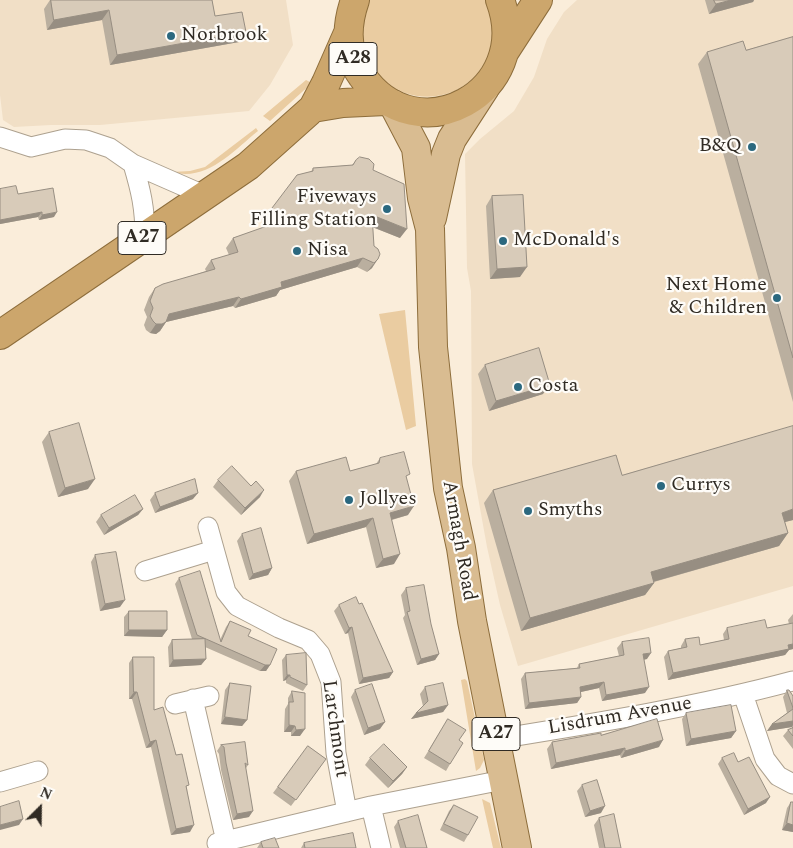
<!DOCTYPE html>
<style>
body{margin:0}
#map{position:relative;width:793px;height:848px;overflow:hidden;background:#faedda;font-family:Spectral,serif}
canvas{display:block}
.north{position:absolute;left:15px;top:783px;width:50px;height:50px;-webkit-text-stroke:4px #fefcf8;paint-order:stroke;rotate:23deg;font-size:14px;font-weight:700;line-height:20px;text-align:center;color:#302b24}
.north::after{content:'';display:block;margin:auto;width:18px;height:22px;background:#302b24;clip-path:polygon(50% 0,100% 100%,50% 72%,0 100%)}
</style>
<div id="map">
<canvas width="793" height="848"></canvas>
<div class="north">N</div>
</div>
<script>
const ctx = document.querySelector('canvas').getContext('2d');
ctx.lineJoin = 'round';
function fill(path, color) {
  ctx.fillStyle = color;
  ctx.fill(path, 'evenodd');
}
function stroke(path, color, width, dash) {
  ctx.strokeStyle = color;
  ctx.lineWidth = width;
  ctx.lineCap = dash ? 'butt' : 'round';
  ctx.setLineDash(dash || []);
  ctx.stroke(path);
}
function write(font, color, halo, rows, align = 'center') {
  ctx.font = font + ' Spectral,serif';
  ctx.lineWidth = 4.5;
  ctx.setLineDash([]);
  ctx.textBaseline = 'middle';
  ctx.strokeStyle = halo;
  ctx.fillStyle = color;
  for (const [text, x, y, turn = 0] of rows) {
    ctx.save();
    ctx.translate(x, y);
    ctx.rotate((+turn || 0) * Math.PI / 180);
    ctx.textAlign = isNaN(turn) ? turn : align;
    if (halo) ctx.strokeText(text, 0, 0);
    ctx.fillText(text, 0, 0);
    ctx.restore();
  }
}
fill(new Path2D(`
 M0 0H286L293 45 270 85 249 111 100 125H51L14 127 3 120 0 95Z
 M577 0H793V586L518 666 500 605 487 547 472 464 471 291 467 268 465 154 480 139 514 111 534 77 547 39 564 12Z`), '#f1dfc6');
fill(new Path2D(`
 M368 0H486C495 17 495 38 488 56 461 119 369 106 361 37 360 24 362 11 368 0Z
 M306 80 312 83 270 121 263 116Z
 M256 128 258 131C233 151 207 182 172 172L190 171 205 167Z
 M405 310 416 426 406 430 379 314Z
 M465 679 467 681 484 760 480 768 476 771 461 680Z
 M482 799 490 803 501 848H493Z`), '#eacca1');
const minor = new Path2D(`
 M0 137 31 147 65 139 86 140 110 148 133 164 206 196
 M133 164C141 191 145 208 145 237
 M208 527 226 592 237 606 279 628 308 640 320 654 331 682 336 753 347 812
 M145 571 214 550
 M743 694 765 759 778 776 793 784
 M193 699 226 841
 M175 704 209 696
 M497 739C596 723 696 707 793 681
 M0 782 38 771
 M371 806 381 848
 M217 843 371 806 503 780`);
const primary = new Path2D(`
 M393 104 416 148 422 198 430 229 433 347 448 488 461 548 472 621 517 848
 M432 218 446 154 452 139 485 88`);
const trunk = new Path2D(`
 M355 0C346 26 345 53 362 76 417 156 535 92 500 0
 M505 51 538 0
 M313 108 343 103 386 101
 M0 335 248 166 313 108 326 83 348 33`);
stroke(minor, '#ada18f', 21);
stroke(primary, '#8d6d3b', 30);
stroke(trunk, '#8d6d3b', 30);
stroke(minor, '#fff', 19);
stroke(primary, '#d9bc91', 28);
stroke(trunk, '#cca66c', 28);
fill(new Path2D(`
 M50 0H212L215 16 246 32 239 42 110 65 102 20 47 30 44 9Z
 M705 0H754L753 2 709 14Z
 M793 37V402L698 64 707 52 746 50Z
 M356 160 373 170 400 238 372 227 374 246 378 249 372 268 367 272 357 267 280 290 276 296 235 308 233 306 166 322 160 331 156 334 150 333 146 330 144 325 147 317 144 310 149 297 155 288 206 271 205 269 211 260 229 255 226 248 233 238 263 228 266 218 297 175 311 172 313 168 352 165Z
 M0 189 18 194 54 217 39 220 38 217 0 224Z
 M492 196 520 277 490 279 486 206Z
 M485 365 543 394 489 411 478 374Z
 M49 432 88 489 58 497 42 442Z
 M380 458 407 479 408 515 392 520 394 564 376 568 366 527 307 544 289 481 296 471H350L376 464Z
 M622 475 793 520 785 522 788 533 779 546 654 582V583L645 595 521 631 484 503 493 490Z
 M218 480 260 497 241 515 213 487Z
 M155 493 193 499 155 513 150 500Z
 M143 509 138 515 104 535 96 522 101 515Z
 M242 534 272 568 268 575 249 580 237 541Z
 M95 555 120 607 100 611 91 562Z
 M179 578 220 640 226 627 230 621 270 665 266 671H260L205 647 206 659 201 665 169 667 168 647 172 640 192 639 175 584Z
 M406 588 439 654 435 660 417 665 403 618 405 615 401 595Z
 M339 605 393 672 389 678 359 684 348 633 345 634 334 611Z
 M129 611 167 630 162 637 124 636V617Z
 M793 614V649L789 650 785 655 668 680 664 657 668 651 681 648V646L685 639 700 645 724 640 723 634 727 628H767L789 624 788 620Z
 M622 642 647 659 644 660 645 693 602 701 599 688 581 692V697L577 703 525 709 521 679 525 673 577 668 579 664 619 656 617 648Z
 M286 655 307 685 303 691 286 683V680L283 681 282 660Z
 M133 657 154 710 176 755 187 788 190 832 171 835 151 747 146 748 132 699H129V663Z
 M230 683 247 720 242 726 221 724 225 690Z
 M425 687 448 705 443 712 411 719 416 713 423 706 420 694Z
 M355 690 380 729 364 735 351 697Z
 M787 690 793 696V749L783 736 788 730 792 728V727L767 731 772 724 787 713 783 697Z
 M292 691 300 736H291V732H284L285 709 288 704V698Z
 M686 713 736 731 731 738 686 746 682 719Z
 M448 719 459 740 450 764 446 771 424 758Z
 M601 735 659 747 621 758 620 755 551 769 547 749 552 742Z
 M221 745 248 765 246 768 249 817 233 820 221 770 219 754 217 751Z
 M308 746 326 759 291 806 273 793Z
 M370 758 407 767 402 774 388 788 365 765Z
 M722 758 738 762 766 803 744 815 718 764Z
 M582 785 601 813 585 817 577 791Z
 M791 802H793V832L782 830 787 808Z
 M454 805 468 835 464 842 440 830 449 811Z
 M599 818 621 848H599L594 825Z
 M398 821 427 848H400L394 827Z
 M261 842 279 848H257Z
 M304 843 356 848H301Z`), '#baaf9f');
fill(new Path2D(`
 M731 0H754L753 2 709 14 716 4Z
 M109 10 102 20 47 30 54 20Z
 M246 32 239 42 110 65 117 55Z
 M42 212 38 217 0 224V220Z
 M57 212 54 217 39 220 42 215Z
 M372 215 407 229 400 238 365 224Z
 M363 258 357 267 280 290 276 296 235 308 241 299 281 282Z
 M378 259 372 268 367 272 374 263Z
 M527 267 520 277 490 279 497 269Z
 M239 297 233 306 166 322 160 331 156 334 150 333 156 324 169 314Z
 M550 385 543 394 489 411 496 401Z
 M95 479 88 489 58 497 65 488Z
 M264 490 260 497 241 515 245 508Z
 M198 493 193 499 155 513 160 507Z
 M414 506 408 515 383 522 390 513Z
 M143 509 138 515 104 535 109 528Z
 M793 509V520L773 525 782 513Z
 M373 518 366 527 307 544 314 534Z
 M788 533 779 546 642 585 651 572Z
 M400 554 394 564 376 568 383 559Z
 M272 568 268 575 249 580 253 574Z
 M654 583 645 595 521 631 530 618Z
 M125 600 120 607 100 611 105 604Z
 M352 627 348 633 345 634 349 628Z
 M129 630H167L162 637 124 636Z
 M793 644V649L789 650 785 655 668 680 673 673Z
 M651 653 647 659 638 660 643 654Z
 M439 654 435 660 417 665 421 659Z
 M206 659 201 665 169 667 173 660Z
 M265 665H270L266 671H260Z
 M393 672 389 678 359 684 363 678Z
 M287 675H290L286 680 283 681Z
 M604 682 599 688 576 693 580 687Z
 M649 687 645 693 602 701 606 695Z
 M134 692H137L132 699H129Z
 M581 697 577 703 525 709 529 703Z
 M448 705 443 712 411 719 416 713Z
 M225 717 247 720 242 726 221 724Z
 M793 721V725L792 727 767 731 772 724Z
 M385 722 380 729 364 735 368 728Z
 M289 725 295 726 291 732H284Z
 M305 729 300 736H291L296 730Z
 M736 731 731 738 686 746 691 739Z
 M156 740 151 747 146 748 150 742Z
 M663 740 659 747 621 758 625 751Z
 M625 748 620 755 551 769 556 763Z
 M407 767 402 774 388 788 393 781Z
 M770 797 766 803 744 815 748 809Z
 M605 806 601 813 585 817 590 811Z
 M253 811 249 817 233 820 237 814Z
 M23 819 19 825 0 830V825Z
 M787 823 793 825V832L782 830Z
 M194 825 190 832 171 835 176 829Z`), '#978e82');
const building = new Path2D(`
 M51 0H212L215 16 242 12 246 32 117 55 109 10 54 20Z
 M714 0H731L716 4Z
 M793 37V358L707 52 743 41 746 50Z
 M360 157 369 159 374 164 373 170 404 184 407 229 372 215 374 246 378 249 380 254 378 259 374 263 363 258 281 282 282 287 241 299 239 297 169 314 166 322 162 324H156L153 321 150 316 153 308 150 301 155 288 163 284 215 269 211 260 238 252 233 238 267 226 272 208 297 175 313 171V168L353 165 356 160Z
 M16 186 18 194 53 188 57 212 42 215V212L0 220V189Z
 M523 195 527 267 497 269 492 196Z
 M539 348 550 385 496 401 485 365Z
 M79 423 95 479 65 488 49 432Z
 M793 426V509L782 513 788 533 651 572 654 583 530 618 493 490 616 455 622 475Z
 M404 452 410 474 406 476 414 506 390 513 400 554 383 559 373 518 314 534 296 471 346 457 350 471 379 463 380 458Z
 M232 466 251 486 256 481 264 490 245 508 218 480Z
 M195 479 198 493 160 507 155 493Z
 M135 495 143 509 109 528 101 515Z
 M261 528 272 568 253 574 242 534Z
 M116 552 125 600 105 604 95 555Z
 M200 571 221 642 230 621 251 630 248 636 277 649 270 665H265L197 635 179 578Z
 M424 585 431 624 439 654 421 659 407 612 410 611 406 588Z
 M356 597 359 604 362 603 393 672 363 678 352 627 349 628 339 605Z
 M129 611H167V630H129Z
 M765 620 767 628 793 623V644L788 645 789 649 673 673 668 651 687 647 685 639 699 637 700 645 729 639 727 628Z
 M649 638 651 653 643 654 649 687 606 695 604 682 580 687 581 697 529 703 525 673 580 668 579 664 624 655 622 642Z
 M205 639 206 659 173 660 172 640Z
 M306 653 307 685 290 677V675H287L286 655Z
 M133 657H154V710L163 707 176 755 182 754 189 785 186 786 194 825 176 829 156 740 150 742 137 692H134Z
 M230 683 251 686 247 720 225 717Z
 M443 683 448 705 416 713 428 701 425 687Z
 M372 684 385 722 368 728 355 690Z
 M787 690H789L793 696V721L772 724 793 709Z
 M292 691 305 693V729L296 730 295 726 289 725V702H293Z
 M731 705 736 731 691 739 686 713Z
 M448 719 466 730 459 740 463 743 450 764 429 751Z
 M657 719 663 740 625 751V748L556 763 552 742 601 733V735Z
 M793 728V736L788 730Z
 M245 742 248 765 245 763 253 811 237 814 226 763 224 747 221 745Z
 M384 744 407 767 393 781 370 758Z
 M308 746 326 759 296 800 278 787Z
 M734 753 738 762 749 757 770 797 748 809 722 758Z
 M597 780 605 806 590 811 582 785Z
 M19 801 23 819 0 825V807Z
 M791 802H793V825L787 823Z
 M454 805 478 817 468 835 444 824Z
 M614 814 621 848H605L599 818Z
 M418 815 427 848H406L398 821Z
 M353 833 356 848H305L304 843Z
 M275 838 279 848H263L261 842Z`);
fill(building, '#d8cbb9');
stroke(building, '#978e82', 1);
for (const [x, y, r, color] of [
 [171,36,5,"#2b687f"],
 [752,147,5,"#2b687f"],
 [387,209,5,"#2b687f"],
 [503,241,5,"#2b687f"],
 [297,251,5,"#2b687f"],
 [777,298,5,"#2b687f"],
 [518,387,5,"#2b687f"],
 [661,486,5,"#2b687f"],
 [349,500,5,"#2b687f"],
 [528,511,5,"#2b687f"]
]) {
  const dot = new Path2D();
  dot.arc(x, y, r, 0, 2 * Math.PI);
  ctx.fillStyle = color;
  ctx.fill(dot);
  stroke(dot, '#fefcf8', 2);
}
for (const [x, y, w] of [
 [353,59,48],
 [142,238,48],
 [496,734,48]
]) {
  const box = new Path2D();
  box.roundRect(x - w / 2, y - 16.5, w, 33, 4);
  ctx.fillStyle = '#fefcf8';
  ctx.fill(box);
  stroke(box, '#302b24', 1);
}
write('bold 19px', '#302b24', null, [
 ["A28",353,59],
 ["A27",142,238],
 ["A27",496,734]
]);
write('20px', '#302b24', '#fefcf8', [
 ["Norbrook",181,36],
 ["B&Q",742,147,"right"],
 ["Fiveways",377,198,"right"],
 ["Filling Station",377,221,"right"],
 ["McDonald's",513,241],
 ["Nisa",307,251],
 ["Next Home",767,286,"right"],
 ["& Children",767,309,"right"],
 ["Costa",528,387],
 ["Currys",671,486],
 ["Jollyes",359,500],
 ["Smyths",538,511]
], 'left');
write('20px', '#302b24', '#fefcf8', [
 ["Armagh Road",458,541,80],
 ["Lisdrum Avenue",620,717,-10],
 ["Larchmont",334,729,82]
]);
</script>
